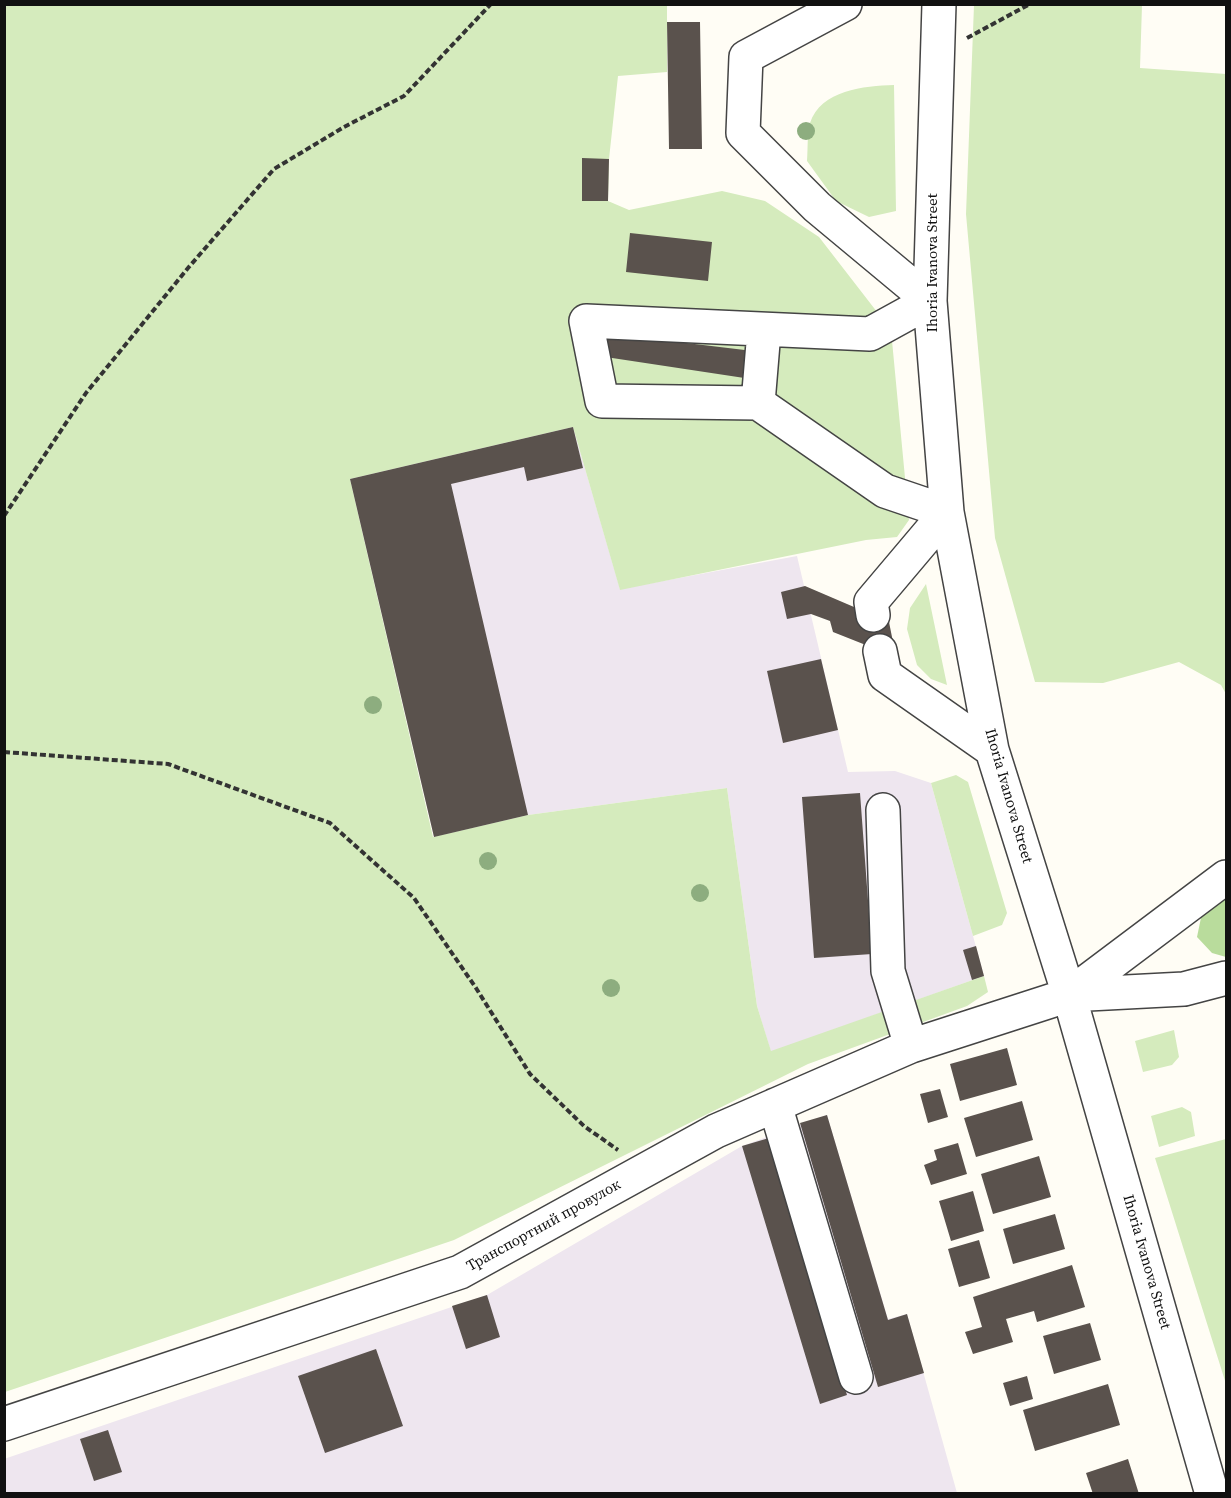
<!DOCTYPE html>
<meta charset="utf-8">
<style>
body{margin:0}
#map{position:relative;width:1231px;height:1498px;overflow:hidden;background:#fffdf5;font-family:"Source Serif 4",serif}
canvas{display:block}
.frame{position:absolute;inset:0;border:6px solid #111;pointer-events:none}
</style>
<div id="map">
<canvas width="1231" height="1498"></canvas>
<div class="frame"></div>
</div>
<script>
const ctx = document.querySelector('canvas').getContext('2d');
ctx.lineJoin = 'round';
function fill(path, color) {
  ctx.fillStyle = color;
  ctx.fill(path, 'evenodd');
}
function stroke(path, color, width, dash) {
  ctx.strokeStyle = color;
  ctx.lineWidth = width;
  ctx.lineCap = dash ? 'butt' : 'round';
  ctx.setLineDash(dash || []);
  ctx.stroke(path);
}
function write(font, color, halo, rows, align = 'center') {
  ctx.font = font + ' "Source Serif 4",serif';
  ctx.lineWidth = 6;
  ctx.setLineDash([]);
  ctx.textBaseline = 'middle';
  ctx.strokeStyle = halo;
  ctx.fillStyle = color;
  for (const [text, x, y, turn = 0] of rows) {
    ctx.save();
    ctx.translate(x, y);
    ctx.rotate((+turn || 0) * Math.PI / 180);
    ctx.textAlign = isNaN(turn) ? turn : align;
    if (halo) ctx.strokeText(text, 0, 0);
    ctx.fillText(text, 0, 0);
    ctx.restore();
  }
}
fill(new Path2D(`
 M573 427 620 589 797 556 848 772 895 771 931 783 984 976 771 1052 757 1006 727 788 528 815 434 837 350 479Z
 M827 1115 888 1319 907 1314 957 1493 5 1494 4 1459 487 1295 742 1146Z`), '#eee6ef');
fill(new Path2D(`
 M5 5H667V72L618 76 609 159 608 201 629 210 722 191 765 201 819 237 891 330 909 520 897 537 866 540 620 590 573 427 350 479 433 837 528 815 727 788 757 1006 771 1051 984 976 988 992 967 1006 808 1064 454 1240 5 1392Z
 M974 5H1142L1140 68 1226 74V694L1221 685 1179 662 1103 683 1035 682 995 538 966 214Z
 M894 85 896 211 869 217 836 201 807 161C808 149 807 134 810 123 821 90 864 86 894 85Z
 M926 584 947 685 931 679 917 665 907 629 910 608Z
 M956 775 968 782 1007 913 1002 925 973 936 931 783Z
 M1174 1030 1179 1057 1172 1065 1143 1072 1135 1041Z
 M1182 1107 1191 1112 1195 1136 1159 1147 1151 1116Z
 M1226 1139V1384L1155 1158Z`), '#d5ebbd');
fill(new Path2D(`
 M1226 892V957L1212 953 1197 937 1202 913Z`), '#b9dc9c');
fill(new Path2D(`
 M667 22H700L702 149H669Z
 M582 158 609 159 608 201H582Z
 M630 233 712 242 708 281 626 272Z
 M603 333 753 351 751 379 599 356Z
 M573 427 583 468 527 481 524 467 451 484 528 815 434 837 350 479Z
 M805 586 889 622 896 657 833 632 830 621 811 614 787 619 781 592Z
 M821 659 838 730 783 743 767 671Z
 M860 793 872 954 814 958 802 797Z
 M976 946 984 976 972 980 963 950Z
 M1007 1048 1017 1085 960 1101 950 1064Z
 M940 1089 948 1117 928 1123 920 1094Z
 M1022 1101 1033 1140 976 1157 964 1118Z
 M827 1115 888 1320 907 1314 924 1373 878 1387 800 1123Z
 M769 1138 847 1395 820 1404 742 1146Z
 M958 1143 967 1174 931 1185 924 1165 937 1160 934 1150Z
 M1039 1156 1051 1197 993 1214 981 1174Z
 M973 1191 984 1231 951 1241 939 1201Z
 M1055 1214 1065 1249 1013 1264 1003 1229Z
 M979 1240 990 1278 959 1287 948 1249Z
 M1072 1265 1085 1307 1037 1322 1034 1311 1006 1319 1013 1342 973 1354 965 1332 982 1327 973 1297Z
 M487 1295 500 1337 466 1349 452 1306Z
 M1090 1323 1101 1360 1054 1374 1043 1336Z
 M376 1349 403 1426 325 1453 298 1376Z
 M1027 1376 1033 1399 1010 1406 1003 1383Z
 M1108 1384 1120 1425 1035 1451 1023 1410Z
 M108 1430 122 1472 94 1481 80 1439Z
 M1128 1459 1139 1494H1093L1086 1473Z`), '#5a524d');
const minor = new Path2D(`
 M845 4 746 57 743 133 817 207 930 301 870 334 586 321 602 401 758 403 885 491 947 512 871 602 873 615
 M939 4 930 301 947 512 992 750 1069 995 1212 1494
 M758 403 764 331
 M880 651 885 675 992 750
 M883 810 888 971 911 1046
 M1069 995 1226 877
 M775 1105 856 1377
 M4 1424 460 1272 716 1131 911 1046 1069 995 1184 989 1226 978`);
stroke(minor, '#444', 36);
stroke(new Path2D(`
 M967 38 1030 4
 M4 516 86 393 188 268 274 169 344 127 404 96 491 4
 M4 752 168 764 330 823 414 898 476 988 530 1074 584 1126 618 1150`), '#333', 4, [6, 3]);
stroke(minor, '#fff', 33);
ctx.fillStyle = '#8dad7f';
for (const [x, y] of [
 [806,131],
 [373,705],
 [488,861],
 [700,893],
 [611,988]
]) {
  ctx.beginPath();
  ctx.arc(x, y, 9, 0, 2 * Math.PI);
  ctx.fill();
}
write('15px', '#111', '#fff', [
 ["Ihoria Ivanova Street",933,263,-90],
 ["Ihoria Ivanova Street",1008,796,74],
 ["Транспортний провулок",544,1226,-29],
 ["Ihoria Ivanova Street",1146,1262,74]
]);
</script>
